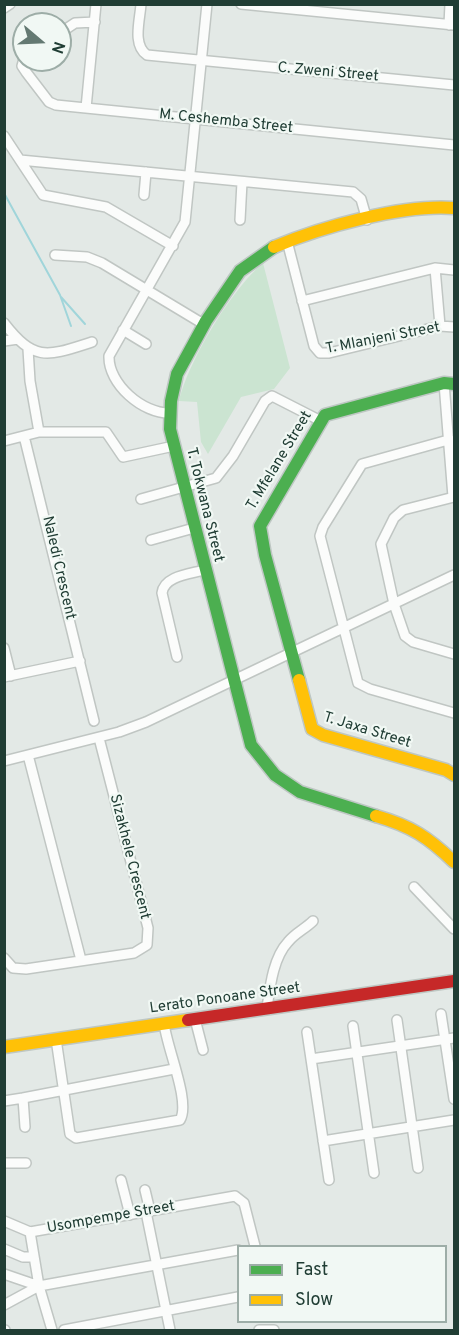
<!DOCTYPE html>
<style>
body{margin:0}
#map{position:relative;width:459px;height:1335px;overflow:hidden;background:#e3e9e6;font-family:Overpass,sans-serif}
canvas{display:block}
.frame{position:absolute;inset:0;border:6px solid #203d34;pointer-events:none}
.legend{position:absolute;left:237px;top:1245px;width:210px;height:78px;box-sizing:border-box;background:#f1f8f4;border:2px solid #9dada7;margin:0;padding:8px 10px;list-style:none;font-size:18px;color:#203d34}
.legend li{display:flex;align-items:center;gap:12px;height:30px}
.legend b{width:30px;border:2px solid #9dada7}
.north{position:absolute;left:12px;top:12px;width:60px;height:60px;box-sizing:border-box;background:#f1f8f4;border:2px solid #9dada7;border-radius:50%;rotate:109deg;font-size:16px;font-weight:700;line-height:24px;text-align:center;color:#203d34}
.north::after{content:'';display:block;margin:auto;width:21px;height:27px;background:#647972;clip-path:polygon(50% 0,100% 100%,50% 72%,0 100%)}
</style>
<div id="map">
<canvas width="459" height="1335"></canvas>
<div class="frame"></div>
<ul class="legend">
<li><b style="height:8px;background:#4caf50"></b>Fast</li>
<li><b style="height:8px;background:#ffc107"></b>Slow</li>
</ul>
<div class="north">N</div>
</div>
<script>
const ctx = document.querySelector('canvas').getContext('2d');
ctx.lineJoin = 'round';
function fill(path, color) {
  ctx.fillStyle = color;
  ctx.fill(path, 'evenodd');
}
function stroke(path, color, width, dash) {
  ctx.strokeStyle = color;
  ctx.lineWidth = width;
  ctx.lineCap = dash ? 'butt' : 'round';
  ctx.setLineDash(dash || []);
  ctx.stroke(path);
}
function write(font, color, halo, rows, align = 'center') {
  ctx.font = font + ' Overpass,sans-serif';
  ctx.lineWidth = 4.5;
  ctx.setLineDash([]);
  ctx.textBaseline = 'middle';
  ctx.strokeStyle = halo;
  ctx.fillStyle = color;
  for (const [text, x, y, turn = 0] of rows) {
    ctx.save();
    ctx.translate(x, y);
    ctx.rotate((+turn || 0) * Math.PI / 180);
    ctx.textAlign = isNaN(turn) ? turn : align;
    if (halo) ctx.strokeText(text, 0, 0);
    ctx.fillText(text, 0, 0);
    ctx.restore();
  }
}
fill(new Path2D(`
 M263 263 290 368 274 389 241 397 208 454 201 442 197 402 179 401C189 360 231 290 263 263Z`), '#cbe4d1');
stroke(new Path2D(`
 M4 193 60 295 71 326
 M61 297 85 324`), '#a0d5da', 2);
const street = new Path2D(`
 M141 4C140 20 132 45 147 55L454 85
 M241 4 454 25
 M4 8 10 4
 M449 25 450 4
 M60 33 75 23 95 22
 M24 59 22 66 26 72 49 102 56 105 454 145
 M86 108 96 4
 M4 136 43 195 106 207 173 246
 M20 160 353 192 361 199 367 220
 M144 195 146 172
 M240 220 242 182
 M287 241 314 346 320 353H329L440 326 454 327
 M55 255 87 257 102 263 205 325
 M435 268 440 326
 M302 301 435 268 454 270
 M4 323C35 363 48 356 92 342
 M123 330 146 344
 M4 341 18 339
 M444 383 453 497
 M170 413C143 414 108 384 109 356L185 222 207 4
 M39 432H106L123 457 174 446
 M24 436 94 721
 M4 441 39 432 30 381 28 349
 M454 441 448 440 362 464 323 527 320 536 358 683 370 689 454 713
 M454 497 403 510 394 518 381 544 394 604 405 636 413 642 454 654
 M141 499 216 478 233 456 265 401 272 396 319 420
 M151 540 194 528
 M4 648 11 676
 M177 657 162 593C164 576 190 574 204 570
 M4 677 80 661
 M28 755 81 960
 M4 761 119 732 146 722 454 575
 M414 887 454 929
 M4 958 13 968 26 969 134 953 147 945 148 928 99 738
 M267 1008C270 987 273 958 288 942 295 933 305 929 313 921
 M441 1014 454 1099
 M195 1019 203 1050
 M397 1020 418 1168
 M353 1026 374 1173
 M307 1032 329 1180
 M56 1039 70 1134 76 1138 180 1120C191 1102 166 1046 164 1023
 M311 1059 454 1038
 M23 1098 174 1069
 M4 1101 23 1098 25 1127
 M323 1141 454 1120
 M4 1163H26
 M121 1180 130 1215
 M145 1190 150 1211
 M146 1212 170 1330
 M4 1221 30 1232
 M30 1232 235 1196 244 1203 255 1246
 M30 1232 39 1286 52 1330
 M4 1249 23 1257H34
 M4 1274 39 1286
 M4 1305 39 1286 238 1250
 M4 1330H5
 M64 1330 238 1297
 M259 1330H274`);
const fast = new Path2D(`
 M274 247 240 271 206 321 177 374 171 401 170 429 251 745 275 775 300 792 376 816
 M299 680 265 555 260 526 325 415 444 383 454 384`);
const slow = new Path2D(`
 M274 247C321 227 403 204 454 208
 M299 680 312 729 323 735 446 770 454 775
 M376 816C411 826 428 837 454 862
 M4 1047 188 1020`);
const jam = new Path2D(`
 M188 1020 454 981`);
stroke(street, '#c0c6c3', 12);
stroke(fast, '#bec7c3', 15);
stroke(slow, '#bec7c3', 15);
stroke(jam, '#bec7c3', 15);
stroke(street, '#fbfcfb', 9);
stroke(fast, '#4caf50', 12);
stroke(slow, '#ffc107', 12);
stroke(jam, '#c62828', 12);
write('15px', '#203d34', '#f1f8f4', [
 ["C. Zweni Street",328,73,5],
 ["M. Ceshemba Street",226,122,6],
 ["T. Mlanjeni Street",383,339,-11],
 ["T. Mfelane Street",280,461,-59],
 ["T. Tokwana Street",204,505,76],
 ["Naledi Crescent",58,568,77],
 ["T. Jaxa Street",367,731,17],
 ["Sizakhele Crescent",129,857,76],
 ["Lerato Ponoane Street",225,999,-8],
 ["Usompempe Street",111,1218,-10]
]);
</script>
